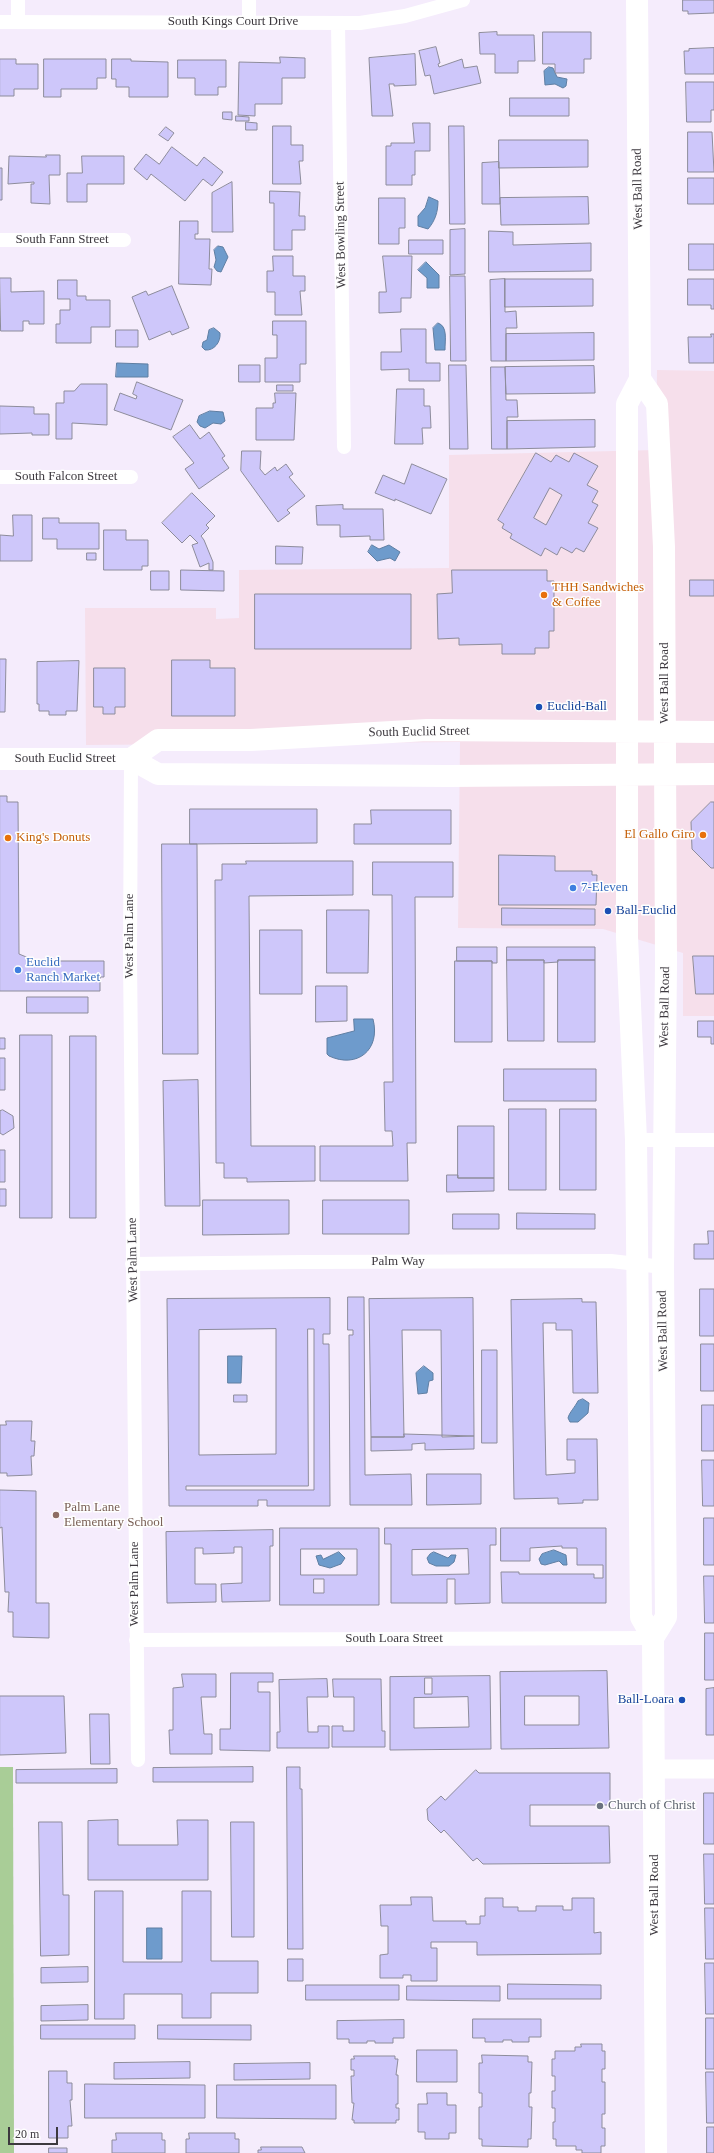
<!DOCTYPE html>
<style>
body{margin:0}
#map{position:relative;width:714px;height:2153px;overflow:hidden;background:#f5ecfc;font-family:Georgia,serif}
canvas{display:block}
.scale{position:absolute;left:8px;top:2127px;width:50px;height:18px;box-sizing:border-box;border:2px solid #3d393f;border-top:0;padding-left:5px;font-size:12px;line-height:14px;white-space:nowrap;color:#3d393f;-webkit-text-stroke:3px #fefefe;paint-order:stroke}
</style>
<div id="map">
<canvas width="714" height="2153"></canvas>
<div class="scale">20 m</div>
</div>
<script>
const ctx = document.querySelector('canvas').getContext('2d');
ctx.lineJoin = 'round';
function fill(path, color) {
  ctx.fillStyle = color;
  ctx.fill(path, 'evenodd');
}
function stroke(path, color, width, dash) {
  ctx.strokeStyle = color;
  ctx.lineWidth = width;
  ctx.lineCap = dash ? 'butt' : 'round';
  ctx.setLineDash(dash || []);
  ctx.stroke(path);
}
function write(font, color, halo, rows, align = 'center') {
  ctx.font = font + ' Georgia,serif';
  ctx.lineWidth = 3;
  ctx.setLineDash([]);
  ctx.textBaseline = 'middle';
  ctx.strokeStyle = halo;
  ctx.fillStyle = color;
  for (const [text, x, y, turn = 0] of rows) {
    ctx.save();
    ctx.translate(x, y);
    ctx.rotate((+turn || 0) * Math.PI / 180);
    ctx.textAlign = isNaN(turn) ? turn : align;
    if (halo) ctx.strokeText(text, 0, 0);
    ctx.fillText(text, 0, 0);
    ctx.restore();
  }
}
fill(new Path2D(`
 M657 370 714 371V1016H683V953L603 929 458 928 460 742 86 745 85 608H216V619L239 618V570L449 568V455L656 450Z`), '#f6dfeb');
fill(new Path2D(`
 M0 1767H13L14 2153H0Z`), '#a9cd97');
const water = new Path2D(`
 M549 67 553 68 557 77 567 79 566 86 563 88 555 84 545 85 544 71Z
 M429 197 438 201C438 212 435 221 428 229L418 226V216L425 208Z
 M218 246 223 247 228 257 221 272 217 271 214 267 216 260 214 250Z
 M426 262 439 275V288H427V278L418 270Z
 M438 323C448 326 445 340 445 350H435L433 328Z
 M214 328 220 333C221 342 214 351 205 350L202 347 203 342 207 340 209 330Z
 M117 363 148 364V377H116Z
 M210 411 223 412 225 421 221 424 213 423 205 428 200 426 197 422 199 416Z
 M372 545 379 549 389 545 400 552 395 561 390 558 377 561 368 552Z
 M354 1019H373C381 1050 357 1069 329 1056L327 1054V1038L354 1031Z
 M228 1356H242L241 1383H228Z
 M424 1366 433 1373V1380L429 1381 427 1393 418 1394 416 1373Z
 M583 1399 589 1403 588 1413 578 1422H570L568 1418C569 1413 575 1407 578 1401Z
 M554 1550 566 1555 567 1565H563L559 1561 545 1565 541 1564 539 1559 542 1554Z
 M339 1552 345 1558 341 1564 330 1568 319 1565 316 1556 321 1555 323 1559Z
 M434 1552 448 1558 451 1555H456L454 1562 449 1566H436L429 1563 427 1558 430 1554Z
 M147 1928H162V1959H147Z`);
fill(water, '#6e9bcc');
stroke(water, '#5f7ea2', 1);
const building = new Path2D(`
 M683 0H714V13L688 14V11H683Z
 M497 32V35H534L535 61H518V73H495V54H480L479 33Z
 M543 32H591V59H584V73H555V64H543Z
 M436 47 440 63 438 64 439 67 462 59 464 68 477 66 481 83 434 94 430 75 425 76 419 51Z
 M714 48V74H685L684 51H689V49Z
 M415 54 416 85 394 86V84H389L393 116H372L369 58Z
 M280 57 305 58V78H282V104H255V116L238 115 239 62 280 63Z
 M0 59H16V64H38V89H14V96H0Z
 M44 59H106V78H97V89H61V97H44Z
 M112 59H131V61L168 62V97H129V87H116V79H112Z
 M178 60H226V87H218V95H195V78H178Z
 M686 82H714V110H711V122H687Z
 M510 98H569V116H510Z
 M223 112H232V120L223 119Z
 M236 116 249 117V121H236Z
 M246 122 257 123V130H246Z
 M413 123H430V151H415V175H412V185H386V146H391V143H414Z
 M273 126H291V145H303V161H299L301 184H273Z
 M449 126H464L465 224H450Z
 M166 127 174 133 168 141 159 135Z
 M688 132H712L714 172H688Z
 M499 140H588V167L499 168Z
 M172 147 197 166 204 157 223 172 212 186 203 179 185 201 151 174 147 180 134 169 146 154 159 164Z
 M46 155H60V175H49L50 204 31 203V184H34V182L8 184 9 156 46 157Z
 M82 156H124V184H87V202H67V173H82Z
 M499 162 500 204H482V163Z
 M0 168H2V200H0Z
 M688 178H714V204H688Z
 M232 182 233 232H212V193Z
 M270 191 300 192 299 216H305V230H292V250H274V203H270Z
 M588 197 589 224 501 225 500 198Z
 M379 198H405V228H399V244H379Z
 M180 221H198V234H195V239H210L209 269H212L211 285 179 284Z
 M465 229V274L450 275V230Z
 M489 231 513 232V245L591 243V271L489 272Z
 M409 240H443V254H409Z
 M689 244H714V270H689Z
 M273 256H293V276H305V291H300L302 315H275V292H267V271H273Z
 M383 256H412L411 298H401V312L379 313V292H386Z
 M450 276H465L466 361H451Z
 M0 278H11V292L44 291V324H29V321H23V331H1Z
 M505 279H593V306L505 307Z
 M505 279V312L516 311 517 328H506V361H491L490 280Z
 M688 279H714V309H711V305H688Z
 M58 280H77V296H86V300H110V327H91V343H56V324H60V310H70V299H58Z
 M172 286 189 328 172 335 170 331 149 340 132 297 146 291 148 295Z
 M273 321H306V364H300V382H265V358H277V335H273Z
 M401 329H426V363H440V381H409V369L381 370V352H401Z
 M116 330H138V347H116Z
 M594 333V360L506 361V334Z
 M711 334H714V363H689L688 337H711Z
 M239 365H260V382H239Z
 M449 365H466L468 449H450Z
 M594 366 595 393 506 394 505 367Z
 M491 367H505L506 400H517L518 417H507V449H492Z
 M137 382 183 400 171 430 114 410 120 393 136 399 137 396 133 394Z
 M81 384H107V425L72 423V439H56V403H64V391H74Z
 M277 385H293V391H277Z
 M397 389H424V406H430L431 428H422L423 444H395Z
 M275 393H296L294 440H256V408H273V403H275Z
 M0 406 34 407V414H49V435H32V433L0 434Z
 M595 420V447L507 449V421Z
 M190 425 200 439 209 432 225 456 222 458 229 468 199 489 185 469 194 463 173 437Z
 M242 451H261L260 469 265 475 275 467 277 471 286 464 293 474 289 477 305 496 287 510 290 513 278 522 241 471Z
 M536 453 551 462 556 455 569 462 574 453 598 466 587 485 598 491 592 502 598 505 588 523 598 528 584 552 576 548 572 553 561 547 557 555 545 548 541 556 510 538 512 534 502 528 504 524 498 520ZM550 488 562 495 546 525 534 518Z
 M412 464 447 479 431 514 395 499V501L375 493 383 475 404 484Z
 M192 493 215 516 206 525 209 528 201 536 204 540 213 562V570H209V563L200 567 192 545 198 543 190 535 182 543 162 523Z
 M343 505V509H383L384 540H370V536L340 537V525H317L316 506Z
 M13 515H32V561H0V535L13 536Z
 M43 518H59V523H99V549H57V539H43Z
 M104 530H126V540H148V566H142V570H104Z
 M276 546 303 547 302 564H276Z
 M87 553H96V560H87Z
 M181 570 224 571V591L181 590Z
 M452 570H547V581H554V631H549V648H535V654H502V644L459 645V638L438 639 437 594 452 593Z
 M151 571H169V590H151Z
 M690 580H714V596H690Z
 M255 594H411V649H255Z
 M0 659H6L5 712H0Z
 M172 660H210V668H235V716H172Z
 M79 661 77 711H66V715H49V711H39V704H37V662Z
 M94 668H125V707H115V714H103V707H94Z
 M0 796H7V802H18L19 954 36 961H104V977H100V991H0Z
 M711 802H714V868H711L692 849 691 822Z
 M190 809H317V843L190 844Z
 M371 810H451V844H354V824H371Z
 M162 844H197L198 1054H163Z
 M499 855 555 856V871H592V875H597L596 905H499Z
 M246 861H353V895L249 896 251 1146H315V1181L247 1182V1178H224V1163H216L215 880H222V864H246Z
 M373 862H453V897H415L416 1143H407L408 1181H320V1146H393L392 1131H385L384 1082H393L392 895H373Z
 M502 908 595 909V925H502Z
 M327 910H369L368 973H327Z
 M260 930H302V994H260Z
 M457 947H497V963H492V961H457Z
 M507 947H595V960H558V962L544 963V960H507Z
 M693 956H714V994H696Z
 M507 960H544V1041H508Z
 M558 960H595V1042H558Z
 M455 961H492V1042H455Z
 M316 986H347V1021L316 1022Z
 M27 997H88V1013H27Z
 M698 1021H714V1044H711V1037H698Z
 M20 1035H52V1218H20Z
 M70 1036H96V1218H70Z
 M0 1038H5V1049H0Z
 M0 1058H5V1090H0Z
 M504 1069H596V1101H504Z
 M198 1080 200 1206H165L163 1081Z
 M509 1109H546V1190H509Z
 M560 1109H596V1190H560Z
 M3 1110 13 1116 14 1128 3 1135 0 1133V1111Z
 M458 1126H494V1178H458Z
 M0 1150H5V1182H0Z
 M447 1175H458V1178H494V1191L447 1192Z
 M0 1189H6V1206H0Z
 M203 1200H289V1234L203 1235Z
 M323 1200H409V1234H323Z
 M517 1213 595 1214V1229H517Z
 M453 1214H499V1229H453Z
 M708 1231H714V1259H694V1244H708Z
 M700 1289H714V1336H700Z
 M348 1297H364L365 1475 411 1474 412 1505H350L349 1335H353V1330H348Z
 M330 1298V1334H323V1344H329L330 1506H267V1500H258V1506H169L167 1299ZM276 1329V1454L199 1455V1330ZM308 1329H314V1490H186V1486H308Z
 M473 1298 474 1436 442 1437 441 1330H402L404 1437H371L369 1299Z
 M582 1299V1302H596L598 1393H573L572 1330H556V1323H543L546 1475 575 1473V1460H567V1439H597L598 1500H583V1503L558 1504V1498L514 1499 511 1300Z
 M701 1344H714V1391H701Z
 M482 1350H497V1443H482Z
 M234 1395H247V1402H234Z
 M702 1405H714V1451H702Z
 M6 1421H32L31 1441H35L34 1456H31L32 1475 7 1476V1473H0V1425H6Z
 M404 1434 474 1436V1449L425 1450V1443L412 1444V1450L371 1451V1437H404Z
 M702 1460H714V1506H703Z
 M427 1474H481V1504L427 1505Z
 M0 1490 36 1491V1603H49V1638L13 1637V1612H8L9 1592H5L2 1527 0 1528Z
 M704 1518H714V1565H704Z
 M280 1528H379V1605H280ZM301 1549H357V1575H301ZM314 1579H324V1593H314Z
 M385 1528H496V1545H490V1603L455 1604V1579H447V1603H391V1544H385ZM468 1549 469 1574 412 1575V1550Z
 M501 1528H606V1603H502L501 1572H519V1574H594V1578H603V1565H577V1548H562V1546L530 1548V1561H501Z
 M273 1530V1546H270V1601L222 1602 221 1584 242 1583V1547H234V1553L203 1554V1548H195V1584H216V1602L167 1603 166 1532Z
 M704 1576H714V1623H705Z
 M705 1633H714V1680H705Z
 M607 1671 609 1748 501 1749 500 1672ZM525 1696H579V1725H525Z
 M231 1673H273V1682H258V1692H270V1751L220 1750V1729H230Z
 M182 1674H216V1697H201L204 1734H212V1754H170L169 1730H173V1688L183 1687Z
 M490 1676 491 1749 390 1750V1677ZM425 1678H432V1694H425ZM468 1697 469 1727 414 1728V1698Z
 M327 1679 328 1697H307L308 1732H318V1726H329V1748H277V1732H280L279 1680Z
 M333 1679H381L382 1731H385V1747H332V1726H343V1731H354V1697H334Z
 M714 1688V1735H706V1689Z
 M0 1696H64L66 1753 0 1755Z
 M90 1714H109L110 1764H91Z
 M253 1767V1782H153V1768Z
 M287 1767H300V1789H302L303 1949H288Z
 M117 1769V1783H16V1770Z
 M476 1770 479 1773H610V1805H530V1826H609L610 1863 483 1864 477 1858 473 1861 444 1830 441 1833 428 1820 427 1809 441 1796 445 1800Z
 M704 1793H714V1844H704Z
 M118 1820V1845H178L177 1820H208V1880H88V1821Z
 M39 1822H62L63 1895H69V1955L41 1956Z
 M231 1822H254V1937H232Z
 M704 1854H714V1904H705Z
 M95 1891H123V1962H182V1891H211V1961H258V1993H211V2018H182V1994H124V2019H95Z
 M411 1897H432L433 1921H466V1924H480V1916H485V1898H503V1907H518V1911H536V1906H563V1910H572V1898H594V1933L601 1932V1954L477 1955V1942H431V1948H437V1981H411V1975H403V1978H380V1955L388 1954V1926H381L380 1905H411Z
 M705 1908H714V1959H706Z
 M288 1959H303V1981H288Z
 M705 1963H714V2014H706Z
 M88 1967V1982L41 1983V1968Z
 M508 1984 601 1985V1999H508Z
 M306 1985H399V2000H306Z
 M407 1986H500V2001L407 2000Z
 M88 2005V2020L41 2021V2006Z
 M706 2018H714V2069H706Z
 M473 2019H541V2037H529V2042H512V2040H503V2042H485V2038H473Z
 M404 2020V2038H393V2043H375V2041H367V2043H349V2039H337V2021Z
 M41 2025H135V2039H41Z
 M158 2025H251V2040L158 2039Z
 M581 2044H602V2051H605V2069H602V2082H605V2114H602V2128H605V2146H601V2153H582V2150H576V2146H556V2139H553V2122H555V2108H552V2091H555V2076H552V2059H555V2051H575V2047H581Z
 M417 2050H457V2082H417Z
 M482 2055 528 2056V2062H532L531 2093H529V2107H532L531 2139H528V2147L482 2146V2139H479V2107H482V2093H479V2063H482Z
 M354 2056H395V2059H398L396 2075H398V2104H396V2108H399V2120H396V2123H354V2120H352L354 2103H352L351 2076H354V2070H351V2059H354Z
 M190 2062V2078L114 2079V2063Z
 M310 2063V2079L234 2080V2064Z
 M49 2071H67V2083H72V2100H70L72 2126H68V2138H49Z
 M706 2072H714V2123H707Z
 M85 2084 205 2085V2118H85Z
 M217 2085H336V2119L217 2118Z
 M427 2093H447V2105H456V2133H449V2139H425V2132H418V2104H427Z
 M707 2127H714V2153H707Z
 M116 2133H162V2140H165V2153H112V2140H116Z
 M189 2133H235V2139H239V2153H186V2139H189Z
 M261 2147H302L305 2153H258V2150H261Z
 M49 2148H67V2153H49Z`);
fill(building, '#cec7fa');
stroke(building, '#8d8c9b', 1);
stroke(new Path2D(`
 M18 0V22
 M249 0V22
 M0 22 360 23 405 16 463 0
 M338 23 344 447
 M0 240H124
 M0 477H131
 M131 759 130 957 138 1760
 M636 1140H714
 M132 1264 304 1262 611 1261 663 1267
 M136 1640 653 1638`), '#fff', 14);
stroke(new Path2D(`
 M654 1769H714`), '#fff', 19);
stroke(new Path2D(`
 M637 0 640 379 627 404V937L636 1140 641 1617 653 1638 656 2153
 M640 379 657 404 664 547 666 962 663 1267 666 1617 653 1638
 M0 759H131L158 774 448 776 714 774
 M131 759 158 740H251L427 730 714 732`), '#fff', 22);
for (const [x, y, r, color] of [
 [544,595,4,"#e8710a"],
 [539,707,4,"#1a4fb4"],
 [703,835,4,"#e8710a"],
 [8,838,4,"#e8710a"],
 [573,888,4,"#3f7fe0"],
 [608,911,4,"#1a4fb4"],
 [18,970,4,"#3f7fe0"],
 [56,1515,4,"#8d6e63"],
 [682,1700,4,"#1a4fb4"],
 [600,1806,4,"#6b7280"]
]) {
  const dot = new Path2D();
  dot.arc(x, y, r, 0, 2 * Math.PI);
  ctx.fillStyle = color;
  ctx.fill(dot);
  stroke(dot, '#fefefe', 1.5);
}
write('13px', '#3d393f', '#fefefe', [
 ["South Kings Court Drive",233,22],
 ["West Ball Road",638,189,-91],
 ["West Bowling Street",341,235,-91],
 ["South Fann Street",62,240],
 ["South Falcon Street",66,477],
 ["West Ball Road",665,683,-90],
 ["South Euclid Street",419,732,-1],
 ["South Euclid Street",65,759],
 ["West Palm Lane",130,936,-90],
 ["West Ball Road",665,1007,-89],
 ["West Palm Lane",133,1260,-91],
 ["Palm Way",398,1262],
 ["West Ball Road",663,1331,-91],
 ["West Palm Lane",135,1584,-90],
 ["South Loara Street",394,1639],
 ["West Ball Road",655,1895,-90]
]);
write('13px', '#c56008', '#fefefe', [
 ["THH Sandwiches",552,588],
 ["& Coffee",552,603],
 ["El Gallo Giro",695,835,"right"],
 ["King's Donuts",16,838]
], 'left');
write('13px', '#164399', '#fefefe', [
 ["Euclid-Ball",547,707],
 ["Ball-Euclid",616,911],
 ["Ball-Loara",674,1700,"right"]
], 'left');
write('13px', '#366cbe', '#fefefe', [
 ["7-Eleven",581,888],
 ["Euclid",26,963],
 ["Ranch Market",26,978]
], 'left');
write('13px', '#785e54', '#fefefe', [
 ["Palm Lane",64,1508],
 ["Elementary School",64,1523]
], 'left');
write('13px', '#5b616d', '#fefefe', [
 ["Church of Christ",608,1806]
], 'left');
</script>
